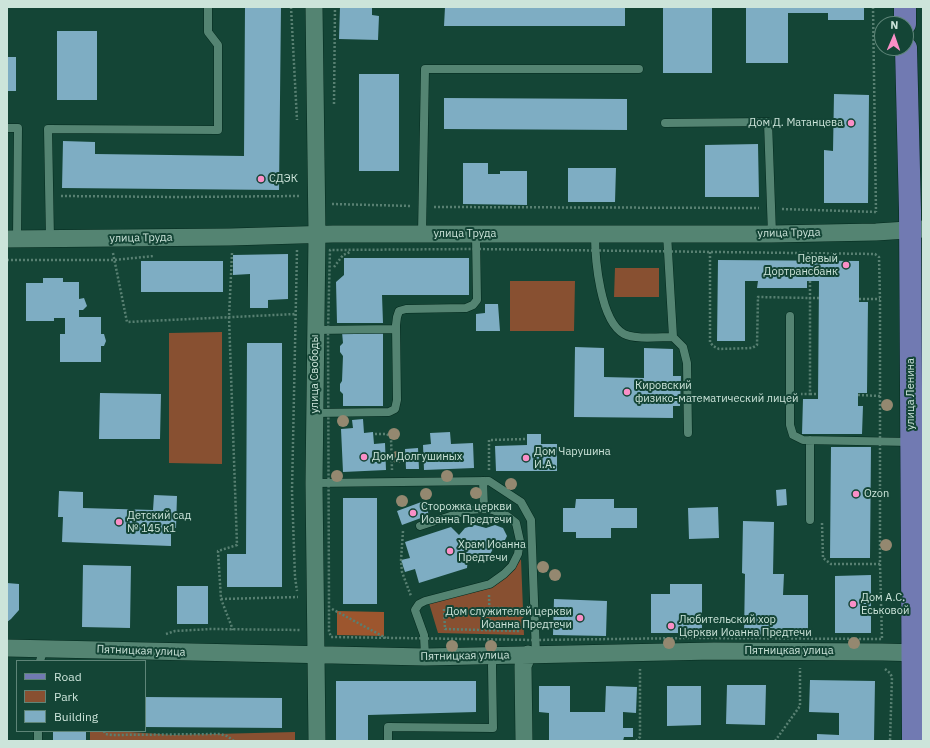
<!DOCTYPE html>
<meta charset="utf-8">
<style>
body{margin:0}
#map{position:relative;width:930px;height:748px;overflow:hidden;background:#144536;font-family:"IBM Plex Sans",sans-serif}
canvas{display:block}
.frame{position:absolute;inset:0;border:8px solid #cce4da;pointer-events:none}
.legend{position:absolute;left:16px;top:660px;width:130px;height:72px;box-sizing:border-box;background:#144536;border:1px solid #5e8578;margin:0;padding:5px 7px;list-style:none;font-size:12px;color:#cce4da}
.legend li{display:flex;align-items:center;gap:8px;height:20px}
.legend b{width:20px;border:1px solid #5e8578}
.north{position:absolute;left:874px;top:16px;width:40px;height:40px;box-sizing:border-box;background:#144536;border:1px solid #5e8578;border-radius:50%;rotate:2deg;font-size:11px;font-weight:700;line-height:16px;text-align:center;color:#cce4da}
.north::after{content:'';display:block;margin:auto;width:14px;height:18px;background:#fa8fc7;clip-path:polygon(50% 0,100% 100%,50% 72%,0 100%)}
</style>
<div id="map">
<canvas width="930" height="748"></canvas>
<div class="frame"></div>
<ul class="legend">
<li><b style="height:5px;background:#717ab2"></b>Road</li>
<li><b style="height:11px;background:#885031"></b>Park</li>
<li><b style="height:11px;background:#7eadc3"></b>Building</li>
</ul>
<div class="north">N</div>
</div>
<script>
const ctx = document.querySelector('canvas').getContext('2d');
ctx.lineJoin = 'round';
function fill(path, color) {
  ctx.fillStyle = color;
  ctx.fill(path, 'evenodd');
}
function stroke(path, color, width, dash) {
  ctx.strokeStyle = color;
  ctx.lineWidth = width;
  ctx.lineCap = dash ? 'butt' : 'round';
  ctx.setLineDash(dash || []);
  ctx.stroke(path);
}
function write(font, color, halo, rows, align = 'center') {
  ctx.font = font + ' "IBM Plex Sans",sans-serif';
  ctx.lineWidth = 4;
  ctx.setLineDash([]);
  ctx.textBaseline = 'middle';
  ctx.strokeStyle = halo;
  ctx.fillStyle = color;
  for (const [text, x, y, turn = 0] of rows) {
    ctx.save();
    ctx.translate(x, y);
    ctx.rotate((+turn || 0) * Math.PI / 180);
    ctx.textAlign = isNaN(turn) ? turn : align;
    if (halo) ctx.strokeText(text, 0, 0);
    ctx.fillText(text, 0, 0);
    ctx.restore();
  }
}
fill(new Path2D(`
 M615 268H659V297H614Z
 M510 281H575L574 331H510Z
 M222 332V464L169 463V333Z
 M521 559 524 635 438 633 429 603 491 588 514 570Z
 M90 731H116L173 735 295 732V741H90Z`), '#885031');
fill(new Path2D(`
 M337 611 384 612V636L337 635Z`), '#9d562e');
fill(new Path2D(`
 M245 7H281L279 190 62 188 63 141 95 142V154L244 156Z
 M340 7H372V15L379 16 378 40 339 39Z
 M445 7H625V26H444Z
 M663 7H712V73H663Z
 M746 7H864V20H828V13H788V63H746Z
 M57 31H97V100H57Z
 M7 57H16V91H7Z
 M359 74H399V171H359Z
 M834 94 869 95 868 203H824V150L833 151Z
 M444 98 627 99V130L444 129Z
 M758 144 759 197H705V145Z
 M463 163H488V174H500V171H527V205L463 204Z
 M568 168H616L615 202H568Z
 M288 254V299L268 300V308H250V274L233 275V255Z
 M344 258H469V295H382L383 323H337L336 282 344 275Z
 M718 260 859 261V302H868L867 393H858V406H863L862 434H802L803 399H818L819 281H807V288H757L758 281H745V341H717Z
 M141 261H223V292H141Z
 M43 278H63V282H79V299L84 298 87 306 83 310H79V317H101V334H104L106 341 104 346H101V362H60V334H65V318H54V321H26V283H43Z
 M485 304H498L500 331H476V314L485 313Z
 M342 332H383V406H343V394L340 391V384L342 381 343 356 340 352V346L343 343Z
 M247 343H282V587H227V554H246Z
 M575 347 604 348V377L644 378V348L673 349V376H681L680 406H673V418L574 417Z
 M100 393 161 394 160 439H99Z
 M363 419 364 433 373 432 374 444 385 443 386 470 343 472 341 429 353 428 352 420Z
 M450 432 451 444 473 443 474 468 424 470 423 445 431 444 430 433Z
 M527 434H541V444H557V471H496L495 446 527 445Z
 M831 447H871L870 558H830Z
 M418 448 419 469H406L405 449Z
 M786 489 787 505 777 506 776 490Z
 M59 491 83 492V508L153 510 154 495 177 496 176 528H171V546L62 542 63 517H58Z
 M343 498H377V604H343Z
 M576 499H614V508H637V528H611V538H576V532H563V508H575Z
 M424 501 429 515 402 525 397 511Z
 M718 507 719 538 689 539 688 508Z
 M743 521 774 522 773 574H784L783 595H808V636L744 635 745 574 742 573Z
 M475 525 486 528 495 525 503 528 507 536 503 544 494 547 489 556 476 561 468 558 467 568 419 583 415 569 405 572 401 560 410 558 405 542 451 527 459 535 465 528Z
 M83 565 131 566 130 628 82 627Z
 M871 575V633H835V576Z
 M7 583 19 584V610L11 619 7 622Z
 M670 584H702V633H651V594H670Z
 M177 586H208V624H177Z
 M554 599 607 601 606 636 553 635Z
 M810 680 875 681 874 741H817V734L839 735V713L809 712Z
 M336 681H476V712L368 715V741H336Z
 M727 685H766L765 725 726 724Z
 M539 686H570V712H605L606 686 637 687 636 713 623 712V728H633V737H624L623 741H549V713L539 712Z
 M667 686H701V725L667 726Z
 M145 697 282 698V728L145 727Z
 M53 731H86V741H53Z`), '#7eadc3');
const lane = new Path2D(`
 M665 123 768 122 772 234
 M7 128H18L17 239
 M422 234 425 69H639
 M595 234C595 259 600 321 624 334 635 340 660 337 673 337L683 347 687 363 688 433
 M667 234 673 337
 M50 239 48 129 218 130V45L208 32V7
 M790 316V425L793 435 803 440 910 442
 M315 330 396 329
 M315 413 389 412 395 409 397 400 396 325 397 317 399 311 406 309 466 308 473 305 477 300 476 234
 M810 440V520
 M483 481 484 509
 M314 483 489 481 521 502 531 520 536 654
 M420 526 469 510 484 509 493 510 507 516 516 523 520 541 518 554 512 566 504 574 490 584 425 601 419 604 415 610 424 635 425 657
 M40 661 44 648
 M38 741V731
 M388 741V727L493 728 492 666 493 656`);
const street = new Path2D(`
 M314 7 317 234 314 483 317 741
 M7 239 230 237 333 234H772L876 232 923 229
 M7 648 425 657 714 651 882 652 923 653
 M524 741 523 666 528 654`);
const primary = new Path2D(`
 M905 7V24
 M906 48 910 211 913 741`);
stroke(lane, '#042a1e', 9);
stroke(street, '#042a1e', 18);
stroke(primary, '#042a1e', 23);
stroke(new Path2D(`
 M291 7 297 120
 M873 7 876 212
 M334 104 335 7
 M61 196 179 197 300 196
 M332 204 411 206
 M434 207 759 208
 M782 209 876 212
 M475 249 875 254 879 257 880 299V564L882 639 692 638 535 640 331 637 329 631V607L328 330 330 250Z
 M297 250 292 491 295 577 297 591
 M710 252V342L713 346 719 349 752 348 757 345 758 297 810 298V394H801
 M113 253 127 322 296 314
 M232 253 229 317 237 545 218 551 221 599 233 630
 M810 254V261
 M7 260H114L154 256
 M334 267 343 255 350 252
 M810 281V298H819
 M859 299H880
 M810 394H818
 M858 395 880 396
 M375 434H387L391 438 392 470
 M489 470V440L527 439
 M822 523 823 558 831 564H880
 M403 531 401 560 402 572 411 596
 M489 595 490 631
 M221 599 298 597
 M489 608H503
 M332 609 386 638
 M444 609 445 629 519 631
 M166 634 175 631 211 629 301 630
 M885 669 890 673 892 677 890 741
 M104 731 105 734 112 735 220 734 227 736 234 741
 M636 741 640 737V669
 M775 741 800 706V668`), '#588072', 2.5, [2, 2]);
stroke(lane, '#548472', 8);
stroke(street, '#548472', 17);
stroke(primary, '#717ab2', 22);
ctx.fillStyle = '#948870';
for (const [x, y] of [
 [887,405],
 [343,421],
 [394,434],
 [397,457],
 [337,476],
 [447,476],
 [511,484],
 [476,493],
 [426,494],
 [402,501],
 [886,545],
 [543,567],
 [555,575],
 [669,643],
 [854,643],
 [452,646],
 [491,646]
]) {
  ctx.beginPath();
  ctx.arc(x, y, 6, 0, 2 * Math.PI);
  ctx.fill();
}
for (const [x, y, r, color] of [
 [851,123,4,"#fa8fc7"],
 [261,179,4,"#fa8fc7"],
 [846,265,4,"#fa8fc7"],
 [627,392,4,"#fa8fc7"],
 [364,457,4,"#fa8fc7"],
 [526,458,4,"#fa8fc7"],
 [856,494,4,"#fa8fc7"],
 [413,513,4,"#fa8fc7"],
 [119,522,4,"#fa8fc7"],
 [450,551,4,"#fa8fc7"],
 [853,604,4,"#fa8fc7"],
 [580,618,4,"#fa8fc7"],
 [671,626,4,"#fa8fc7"]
]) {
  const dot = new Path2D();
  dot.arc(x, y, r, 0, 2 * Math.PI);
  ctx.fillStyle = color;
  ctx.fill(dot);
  stroke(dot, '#144536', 1.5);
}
write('11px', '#cce4da', '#144536', [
 ["Дом Д. Матанцева",843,123,"right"],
 ["СДЭК",269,179],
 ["Первый",838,259,"right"],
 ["Дортрансбанк",838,272,"right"],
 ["Кировский",635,386],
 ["физико-математический лицей",635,399],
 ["Дом Чарушина",534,452],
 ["И.А.",534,465],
 ["Дом Долгушиных",372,457],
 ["Ozon",864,494],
 ["Сторожка церкви",421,507],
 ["Иоанна Предтечи",421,520],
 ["Детский сад",127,516],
 ["№ 145 к1",127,529],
 ["Храм Иоанна",458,545],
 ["Предтечи",458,558],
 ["Дом А.С.",861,598],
 ["Еськовой",861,611],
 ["Дом служителей церкви",572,612,"right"],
 ["Иоанна Предтечи",572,625,"right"],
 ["Любительский хор",679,620],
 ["Церкви Иоанна Предтечи",679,633]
], 'left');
write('11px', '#cce4da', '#144536', [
 ["улица Труда",789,233,-1],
 ["улица Труда",465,234],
 ["улица Труда",141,238,-1],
 ["улица Свободы",315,374,-90],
 ["улица Ленина",911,394,-90],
 ["Пятницкая улица",141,651,2],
 ["Пятницкая улица",789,651],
 ["Пятницкая улица",465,656,-1]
]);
</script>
